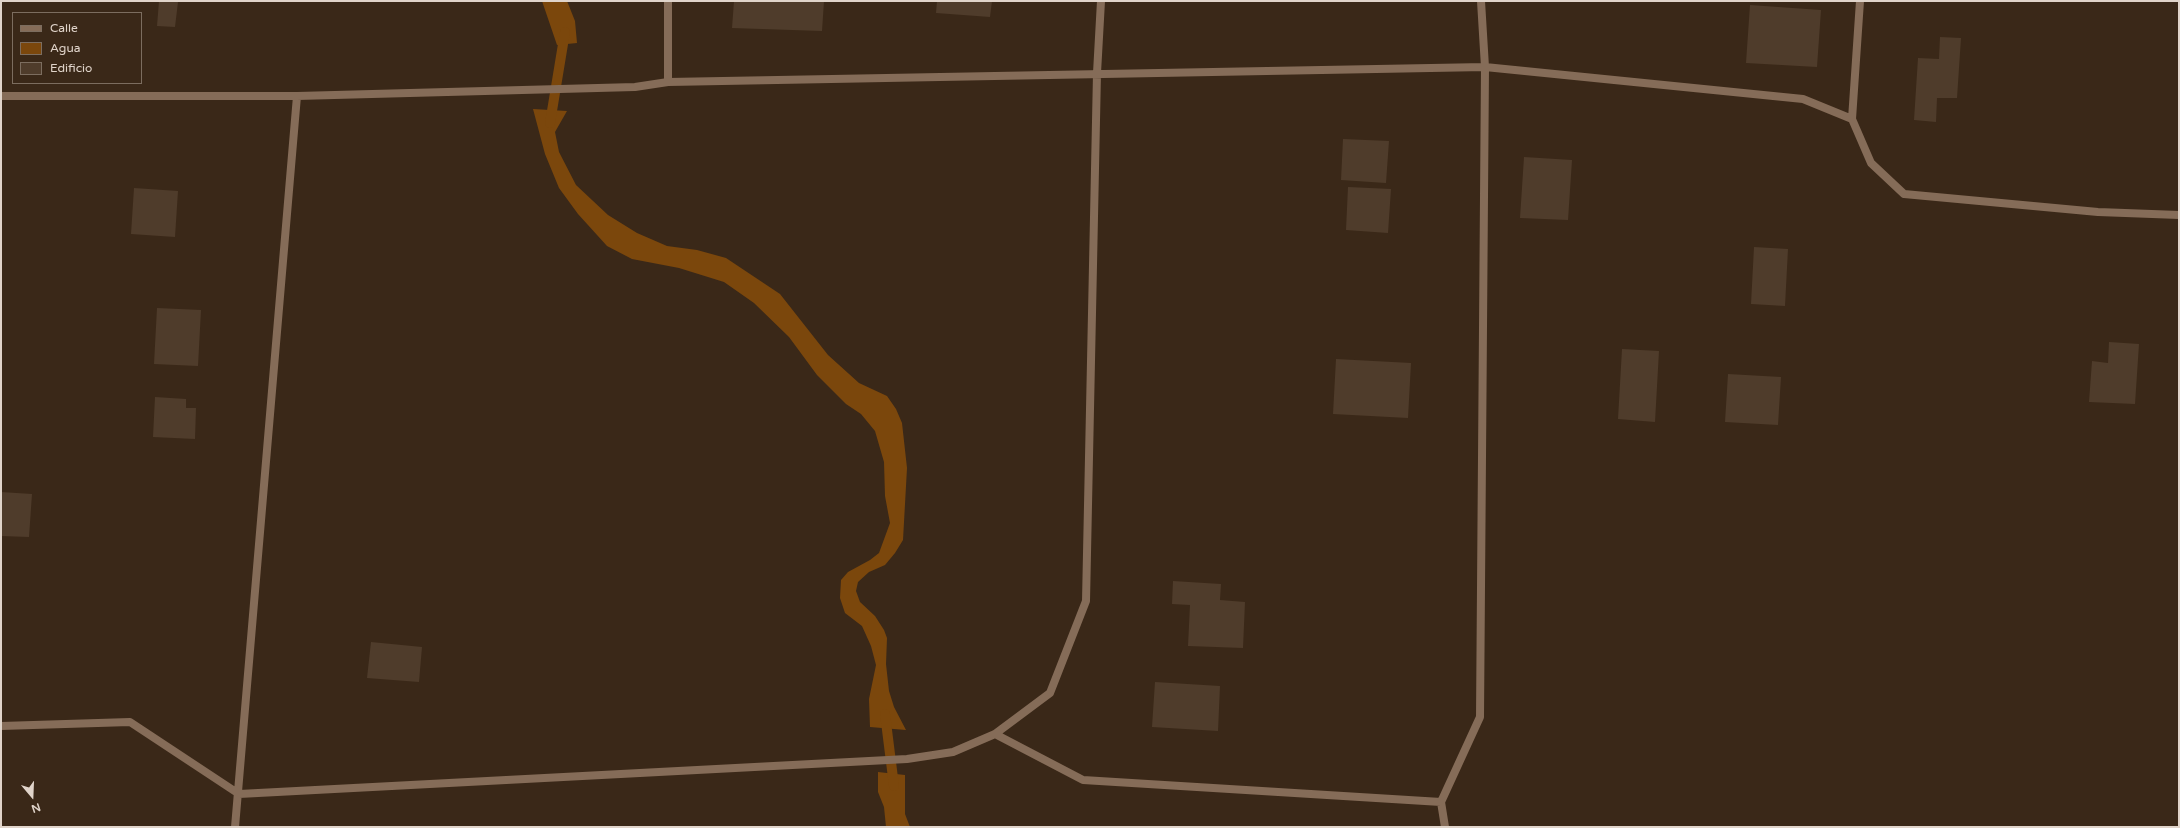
<!DOCTYPE html>
<style>
body{margin:0}
#map{position:relative;width:2180px;height:828px;overflow:hidden;background:#3a2818;font-family:"Varela Round",sans-serif}
canvas{display:block}
.frame{position:absolute;inset:0;border:2px solid #e0d4ca;pointer-events:none}
.legend{position:absolute;left:12px;top:12px;width:130px;height:72px;box-sizing:border-box;background:#3a2818;border:1px solid #7c6d5f;margin:0;padding:5px 7px;list-style:none;font-size:12px;color:#e0d4ca}
.legend li{display:flex;align-items:center;gap:8px;height:20px}
.legend b{width:20px;border:1px solid #7c6d5f}
.north{position:absolute;left:12px;top:776px;width:40px;height:40px;-webkit-text-stroke:3px #3a2818;paint-order:stroke;rotate:161deg;font-size:11px;font-weight:700;line-height:16px;text-align:center;color:#e0d4ca}
.north::after{content:'';display:block;margin:auto;width:14px;height:18px;background:#e0d4ca;clip-path:polygon(50% 0,100% 100%,50% 72%,0 100%)}
</style>
<div id="map">
<canvas width="2180" height="828"></canvas>
<div class="frame"></div>
<ul class="legend">
<li><b style="height:5px;background:#856c58"></b>Calle</li>
<li><b style="height:11px;background:#7b470c"></b>Agua</li>
<li><b style="height:11px;background:#4f3c2b"></b>Edificio</li>
</ul>
<div class="north">N</div>
</div>
<script>
const ctx = document.querySelector('canvas').getContext('2d');
ctx.lineJoin = 'round';
function fill(path, color) {
  ctx.fillStyle = color;
  ctx.fill(path, 'evenodd');
}
function stroke(path, color, width, dash) {
  ctx.strokeStyle = color;
  ctx.lineWidth = width;
  ctx.lineCap = dash ? 'butt' : 'round';
  ctx.setLineDash(dash || []);
  ctx.stroke(path);
}
fill(new Path2D(`
 M542 1H567L575 21 577 43 557 45Z
 M533 109 567 111 555 132 559 152 576 185 608 215 637 233 667 246 697 250 726 258 780 294 828 355 859 383 887 396 896 409 902 423 907 468 903 540 895 553 885 565 869 572 858 582 856 591 860 602 875 616 884 630 887 638 886 664 889 691 894 707 906 730 870 727 869 699 876 665 871 646 862 626 845 613 840 598 841 580 848 572 870 560 879 553 890 523 885 496 884 462 875 431 861 414 846 404 817 375 789 337 754 303 724 282 679 268 632 259 607 246 578 214 559 188 545 154Z
 M878 772 905 775V814L910 827H886L884 807 878 792Z`), '#7b470c');
stroke(new Path2D(`
 M550 123 565 32
 M885 714 894 786`), '#7b470c', 10);
fill(new Path2D(`
 M159 1 178 2 175 27 157 26Z
 M734 1H824L822 31 732 28Z
 M937 1H992L990 17 936 13Z
 M1750 5 1821 10 1817 67 1746 63Z
 M1940 37 1961 38 1957 98H1937L1936 122 1914 120 1918 58 1939 59Z
 M1343 139 1389 141 1386 183 1341 180Z
 M1524 157 1572 160 1568 220 1520 218Z
 M1348 187 1391 189 1388 233 1346 230Z
 M134 188 178 191 175 237 131 234Z
 M1754 247 1788 249 1785 306 1751 304Z
 M157 308 201 310 198 366 154 364Z
 M2109 342 2139 344 2135 404 2089 402 2092 361 2108 363Z
 M1622 349 1659 351 1655 422 1618 419Z
 M1336 359 1411 363 1408 418 1333 414Z
 M1728 374 1781 377 1778 425 1725 422Z
 M155 397 186 399V408H196L195 439 153 437Z
 M1 492 32 494 29 537 1 536Z
 M1173 581 1221 584 1220 600 1245 602 1243 648 1188 646 1190 605 1172 604Z
 M371 642 422 647 419 682 367 678Z
 M1155 682 1220 686 1218 731 1152 727Z`), '#4f3c2b');
stroke(new Path2D(`
 M668 1V82`), '#856c58', 8);
stroke(new Path2D(`
 M1 96H297L635 87 668 82 1485 67 1803 99 1852 119 1871 163 1904 194 2098 212 2179 215
 M1852 119 1860 1
 M1 726 130 722 239 794 907 759 953 752 995 734 1050 693 1086 601 1097 73 1101 1
 M995 734 1083 780 1441 802
 M235 827 297 96
 M1445 827 1441 802 1480 717 1485 67 1481 1`), '#856c58', 8);
</script>
